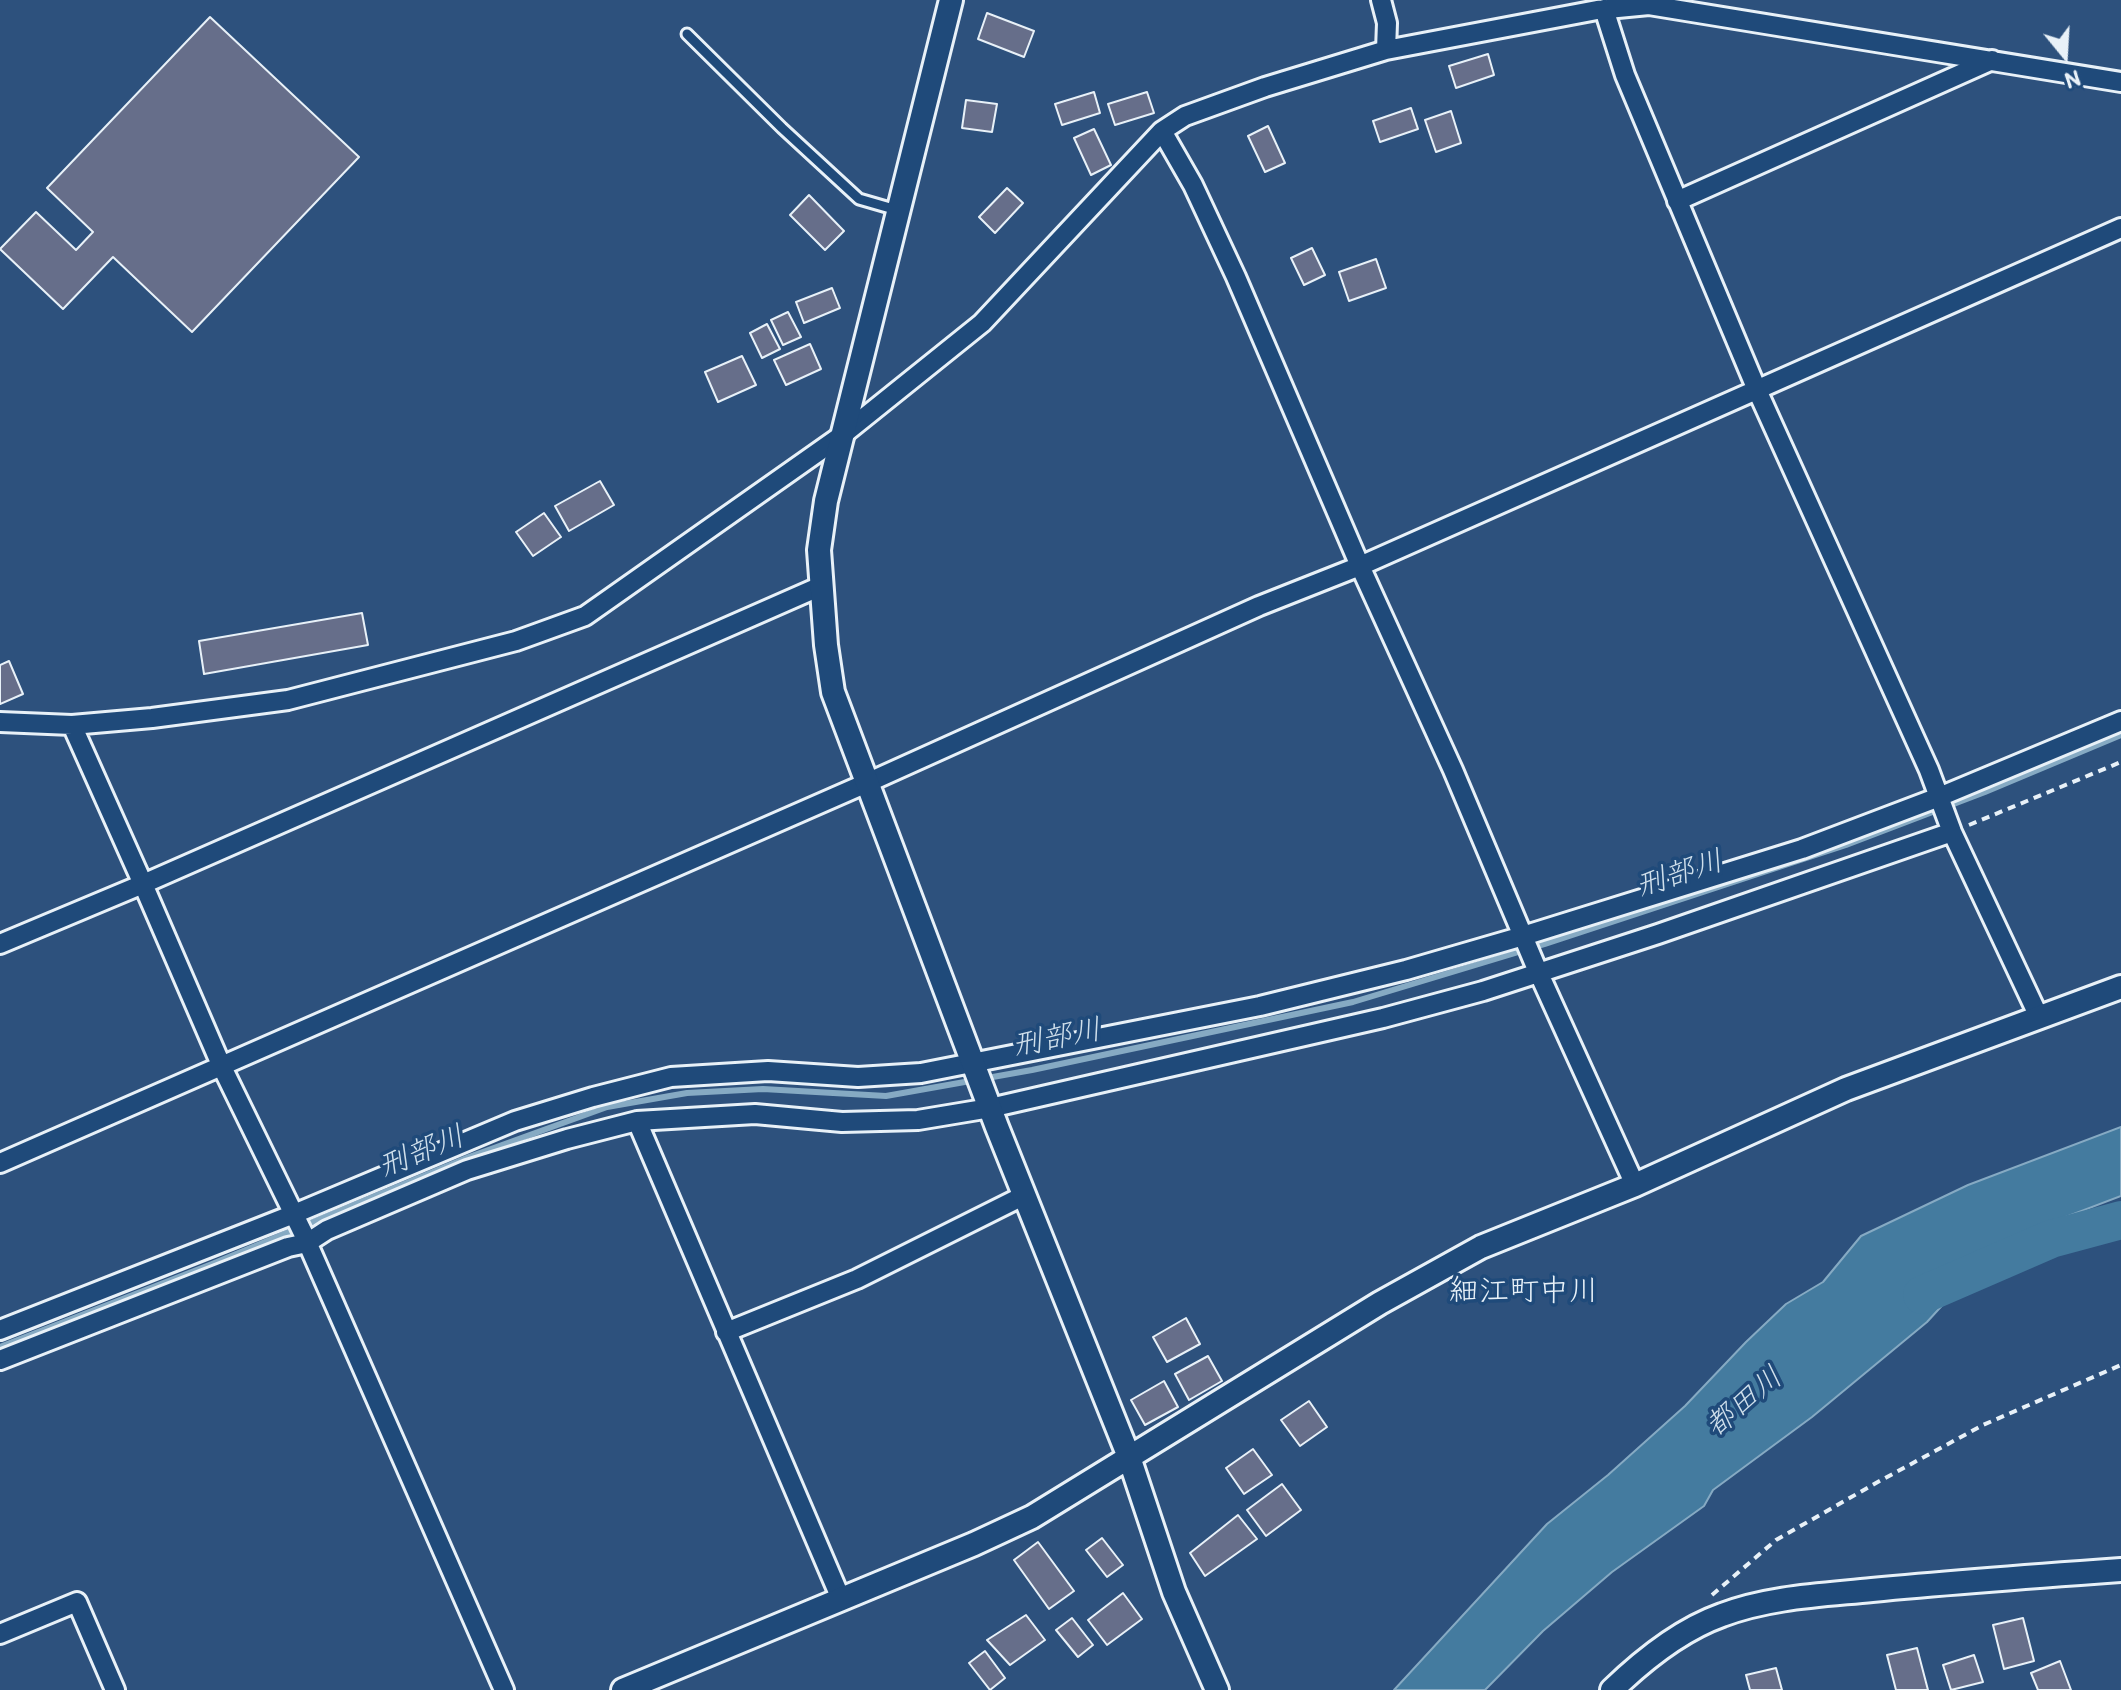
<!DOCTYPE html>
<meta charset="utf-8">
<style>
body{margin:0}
#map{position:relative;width:2121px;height:1690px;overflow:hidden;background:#2d517d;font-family:Itim,sans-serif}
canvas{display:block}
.north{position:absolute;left:2025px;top:16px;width:80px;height:80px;-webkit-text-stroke:6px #1f4a7a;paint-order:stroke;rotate:162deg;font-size:22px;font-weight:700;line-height:32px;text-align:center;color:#e8f1f8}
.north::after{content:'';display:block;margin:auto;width:28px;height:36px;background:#e8f1f8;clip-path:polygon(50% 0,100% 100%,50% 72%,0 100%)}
</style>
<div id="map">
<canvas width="2121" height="1690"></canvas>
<div class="north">N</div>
</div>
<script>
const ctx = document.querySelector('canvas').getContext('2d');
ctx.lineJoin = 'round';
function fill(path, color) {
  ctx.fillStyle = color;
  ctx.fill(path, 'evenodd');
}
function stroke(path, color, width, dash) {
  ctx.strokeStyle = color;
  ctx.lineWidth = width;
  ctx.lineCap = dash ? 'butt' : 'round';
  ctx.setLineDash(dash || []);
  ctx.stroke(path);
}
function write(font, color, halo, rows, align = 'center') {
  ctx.font = font + ' Itim,"Klee One",sans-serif';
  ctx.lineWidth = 7;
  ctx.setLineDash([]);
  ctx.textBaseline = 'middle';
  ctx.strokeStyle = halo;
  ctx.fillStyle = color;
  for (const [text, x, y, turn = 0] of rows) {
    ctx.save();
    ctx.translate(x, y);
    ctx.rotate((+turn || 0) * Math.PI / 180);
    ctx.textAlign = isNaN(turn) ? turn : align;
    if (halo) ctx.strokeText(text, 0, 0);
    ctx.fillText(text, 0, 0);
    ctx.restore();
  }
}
const water = new Path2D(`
 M2121 1127V1196L2029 1231 1991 1252 1927 1322 1812 1417 1713 1490 1704 1506 1612 1572 1543 1631 1485 1690H1394L1547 1524 1608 1475 1685 1406 1746 1342 1786 1304 1823 1282 1861 1236 1968 1185Z`);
fill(water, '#447b9f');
stroke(water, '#86aac3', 2);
stroke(new Path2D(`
 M0 1347 212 1264 469 1157 607 1107 687 1093 763 1089 886 1096 1032 1070 1353 1002 1545 944 1846 845 1985 792 2121 735`), '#86aac3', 6);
stroke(new Path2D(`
 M1922 1295 2051 1239 2121 1220`), '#447b9f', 38);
const building = new Path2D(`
 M987 13 1034 31 1024 57 978 39Z
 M210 17 359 157 192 332 113 257 63 309 0 249 36 212 76 250 93 232 47 188Z
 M1488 54 1494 75 1456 88 1449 66Z
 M1094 92 1100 113 1062 125 1055 104Z
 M1147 92 1154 113 1115 125 1108 104Z
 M966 100 997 104 992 132 962 128Z
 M1411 108 1418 129 1380 142 1373 121Z
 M1451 111 1461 143 1436 152 1425 120Z
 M1268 126 1285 163 1265 172 1248 136Z
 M1094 129 1111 165 1091 175 1074 138Z
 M1007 188 1023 203 995 233 979 217Z
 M809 195 844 231 825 250 790 215Z
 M1312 248 1325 275 1304 285 1291 258Z
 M1376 259 1386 288 1349 301 1339 272Z
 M832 288 840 308 804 323 796 302Z
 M788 312 801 337 783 345 771 320Z
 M767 324 780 349 762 358 750 333Z
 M810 344 821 369 786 385 774 360Z
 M742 356 756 385 718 402 705 372Z
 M600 481 614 505 569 531 555 506Z
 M544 513 561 537 533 556 516 532Z
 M362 613 368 645 204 674 199 641Z
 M9 661 23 694 0 704V665Z
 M1186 1318 1200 1344 1167 1362 1153 1337Z
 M1208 1356 1222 1381 1189 1400 1175 1374Z
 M1164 1381 1178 1407 1145 1425 1131 1400Z
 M1309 1401 1327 1427 1300 1446 1281 1420Z
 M1253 1449 1272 1475 1244 1494 1226 1468Z
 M1282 1484 1301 1510 1266 1536 1247 1510Z
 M1238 1515 1257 1539 1205 1576 1190 1553Z
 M1102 1538 1123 1565 1107 1577 1086 1550Z
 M1038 1542 1074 1591 1049 1609 1014 1560Z
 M1123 1593 1142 1619 1107 1645 1088 1620Z
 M1026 1615 1045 1640 1010 1665 987 1640Z
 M1072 1618 1093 1645 1078 1657 1056 1630Z
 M2023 1618 2034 1661 2004 1669 1993 1625Z
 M1917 1648 1928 1690H1896L1887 1655Z
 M985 1651 1005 1678 990 1690 969 1663Z
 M1974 1655 1983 1682 1951 1690 1943 1665Z
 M2060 1661 2071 1690H2038L2031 1673Z
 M1776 1668 1782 1690H1750L1746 1675Z`);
fill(building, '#666e8a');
stroke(building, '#e8f1f8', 2);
const service = new Path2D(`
 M687 34 782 128 859 199 897 210`);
const minor = new Path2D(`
 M1381 0 1387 23 1386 50 1597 10 1649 5 2121 82
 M1604 9 1625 75 1757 390 1929 770 1952 832 2039 1017
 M1162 131 1193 185 1236 277 1360 566 1453 770 1536 967 1635 1185
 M1677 201 1992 60
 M0 722 72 725 152 718 288 700 516 641 585 616 845 433 982 323 1162 131 1185 116 1265 87 1386 50
 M72 725 143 884 222 1067 304 1235 504 1690
 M0 944 143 884 821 586
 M637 1121 841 1599
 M0 1163 869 782 1259 606 1360 566 2121 228
 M0 1330 294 1214 515 1121 593 1097 671 1077 768 1071 858 1077 921 1073 1260 1006 1406 970 1523 936 1802 849 1939 797 2121 721
 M726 1332 857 1279 1025 1195
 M0 1360 288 1247 307 1243 327 1230 467 1170 567 1139 637 1121 755 1114 842 1122 918 1120 990 1108 1383 1018 1483 991 1658 934 1952 832
 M0 1634 77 1602 115 1690`);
const tertiary = new Path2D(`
 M951 0 826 501 819 550 826 645 833 692 997 1127 1129 1457 1174 1592 1217 1690
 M623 1690 974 1544 1032 1517 1380 1303 1481 1247 1635 1185 1846 1089 2121 987
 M1612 1690C1644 1659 1680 1630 1722 1615 1769 1597 1823 1595 1872 1590 1955 1582 2038 1576 2121 1570`);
stroke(service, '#e8f1f8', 15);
stroke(minor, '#e8f1f8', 24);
stroke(tertiary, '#e8f1f8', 28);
stroke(new Path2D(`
 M1969 825 2121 762
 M1712 1595 1776 1540 1876 1483 1983 1425 2121 1365`), '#e8f1f8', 4, [8, 6]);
stroke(service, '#1f4a7a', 9);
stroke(minor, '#1f4a7a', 18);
stroke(tertiary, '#1f4a7a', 22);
write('italic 30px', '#cfdfeb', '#1f4a7a', [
 ["刑部川",1680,875,-18],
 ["刑部川",1057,1039,-11],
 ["刑部川",422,1153,-22],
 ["都田川",1745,1403,-40]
]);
write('30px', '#e8f1f8', '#1f4a7a', [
 ["細江町中川",1524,1292]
]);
</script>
